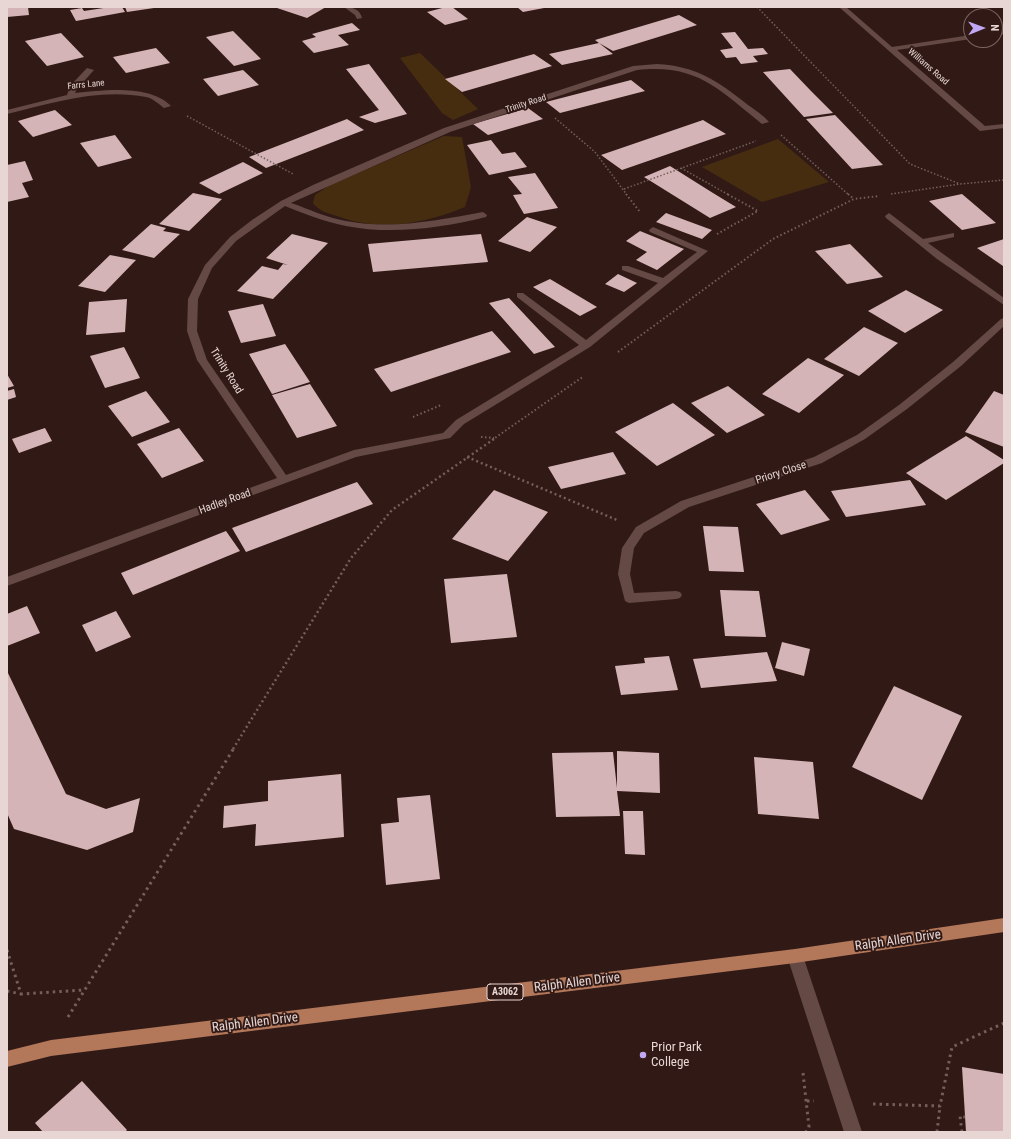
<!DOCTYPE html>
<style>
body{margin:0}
#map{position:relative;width:1011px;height:1139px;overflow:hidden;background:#311a16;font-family:"Roboto Condensed",sans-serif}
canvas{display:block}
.frame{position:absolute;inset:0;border:8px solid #e7d6d3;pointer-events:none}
.north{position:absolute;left:963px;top:8px;width:40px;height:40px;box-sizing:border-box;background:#311a16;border:1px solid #7a6562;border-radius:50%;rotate:89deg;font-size:11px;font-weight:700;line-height:16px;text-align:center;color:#e7d6d3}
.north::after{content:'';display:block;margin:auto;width:14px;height:18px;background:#c0a8f3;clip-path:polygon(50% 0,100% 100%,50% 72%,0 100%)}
</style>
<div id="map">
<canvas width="1011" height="1139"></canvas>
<div class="frame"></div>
<div class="north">N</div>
</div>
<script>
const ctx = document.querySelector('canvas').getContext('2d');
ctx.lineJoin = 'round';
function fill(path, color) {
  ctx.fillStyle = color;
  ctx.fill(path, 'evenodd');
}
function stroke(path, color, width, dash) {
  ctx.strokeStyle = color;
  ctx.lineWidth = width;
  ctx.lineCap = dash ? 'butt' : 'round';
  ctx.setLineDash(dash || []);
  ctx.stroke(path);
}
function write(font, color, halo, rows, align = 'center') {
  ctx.font = font + ' "Roboto Condensed",sans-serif';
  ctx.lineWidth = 4;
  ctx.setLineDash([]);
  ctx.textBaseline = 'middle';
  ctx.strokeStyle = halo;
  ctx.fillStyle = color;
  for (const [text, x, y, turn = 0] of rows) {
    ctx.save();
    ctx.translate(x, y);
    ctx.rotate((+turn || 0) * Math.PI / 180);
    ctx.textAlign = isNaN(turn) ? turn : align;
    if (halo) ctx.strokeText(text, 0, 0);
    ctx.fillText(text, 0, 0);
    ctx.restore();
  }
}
fill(new Path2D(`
 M420 53 478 109 453 120 442 113 400 58Z
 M444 136 462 137 471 187 465 207C424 224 379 232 337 216 327 213 319 211 313 203L315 195 330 185Z
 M778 139 829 182 762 202 702 167Z`), '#462d10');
fill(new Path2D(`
 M7 7H28L29 15 7 17Z
 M110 7H122L125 12 76 21 70 10 82 8 84 11Z
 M125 7H154V8L127 12Z
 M279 7H326L307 18 277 8Z
 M446 7H452L468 19 445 25 427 12Z
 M517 7H544V8L523 12Z
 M679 15 697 25 613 51 599 43 613 54 562 65 549 54 599 43 595 40Z
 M352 23 360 30 338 35 349 45 314 53 302 41 316 37 312 34Z
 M233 31 261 59 234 66 206 37Z
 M735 32 748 49 763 48 768 54 753 56 758 62 741 64 736 57 726 58 720 50 733 48 721 33Z
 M61 33 84 57 47 66 25 41Z
 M156 48 170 63 126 73 113 57Z
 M534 54 552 66 462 92 445 79Z
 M369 64 407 114 375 123 359 117 379 110 346 69Z
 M790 69 811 91 833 113 804 117 763 72Z
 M243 70 259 85 218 96 203 79Z
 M631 80 645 91 560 113 546 102Z
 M528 108 543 119 488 135 473 124Z
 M55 110 72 125 33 137 18 121Z
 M835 115 858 139 883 165 852 169 806 119Z
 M347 119 364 130 266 168 249 157Z
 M703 120 726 134 622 170 601 155Z
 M115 135 132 158 98 167 80 143Z
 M491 140 502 154 515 152 527 167 489 175 467 145Z
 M25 161 33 180 22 183 29 197 7 202V165Z
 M243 162 263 173 219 194 199 183Z
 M670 166 713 193 736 207 710 218 644 177Z
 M535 173 558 208 524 214 513 195 522 194 508 177Z
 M193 193 222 199 189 231 159 224Z
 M962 194 996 223 962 230 929 201Z
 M666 213 712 230 702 239 656 222Z
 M527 217 557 227 530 252 498 241Z
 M151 224 166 228 163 231 180 234 154 258 122 250Z
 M640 231 684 249 657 270 636 260 647 252 626 241Z
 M292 234 328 243 273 299 237 291 262 266 278 270 283 264 288 265 266 258Z
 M481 234 488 262 373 272 368 244Z
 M1004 239 1003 266 977 248Z
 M850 244 883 277 847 284 815 251Z
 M110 255 136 260 105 292 78 286Z
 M618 274 637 283 624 292 605 284Z
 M550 279 597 307 580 316 533 287Z
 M906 290 943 310 905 333 868 311Z
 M509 298 555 347 534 354 489 303Z
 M127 299 125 332 86 335 89 302Z
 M263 304 276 336 241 343 228 311Z
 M864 327 898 343 859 376 824 359Z
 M492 331 511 352 391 392 374 369Z
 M285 344 310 382 272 394 249 354Z
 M124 347 140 378 105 388 90 356Z
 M808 358 844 375 799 413 762 394Z
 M7 374 14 386 7 388Z
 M310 384 337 426 297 438 272 395Z
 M728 386 765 415 727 433 691 403Z
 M14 389 16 397 7 400V391Z
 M146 391 170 422 132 437 108 406Z
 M994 391 1004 395V447L965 432Z
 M673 403 715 435 657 466 615 432Z
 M45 428 52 441 19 453 12 439Z
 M179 428 204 461 162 478 137 444Z
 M966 436 1004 460V463L946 500 906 473Z
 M613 452 626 474 561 489 548 467Z
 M910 480 926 505 846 517 831 491Z
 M357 482 373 504 246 552 232 528Z
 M494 490 548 512 508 561 452 539Z
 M805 490 830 520 781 535 756 504Z
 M703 526 738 527 744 572 709 571Z
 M226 531 240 551 133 595 121 573Z
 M507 574 517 637 451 643 444 579Z
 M720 590 759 591 766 637 725 636Z
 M27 606 40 633 7 646V614Z
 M116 611 131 637 96 652 82 625Z
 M782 642 810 649 804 676 775 668Z
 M767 652 777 681 701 688 693 659Z
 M669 656 678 690 621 695 615 666 645 663 644 658Z
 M7 671 66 794 106 809 140 798 133 832 87 850 14 829 7 813Z
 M894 686 962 716 922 800 852 767Z
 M617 751 659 753 660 793 617 791 620 816 556 817 552 753 613 752 617 788Z
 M754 757 813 762 819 819 758 814Z
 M341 774 344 837 255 846 256 824 223 828 224 806 268 801V781Z
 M430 795 440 879 386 885 381 824 399 822 397 798Z
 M623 811H643L645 855 625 854Z
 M962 1067 1004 1074V1132H966Z
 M82 1081 127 1130 125 1132H43L35 1123Z`), '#d5b4b7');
stroke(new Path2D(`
 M757 7 910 164 960 184
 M187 116 293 174
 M555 118 595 152 627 195
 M781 135 849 195
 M681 168 729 195
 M624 189 756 141
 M891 194 960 184 1004 180`), '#735f5b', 1.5, [1.5, 2]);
stroke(new Path2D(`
 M626 194 640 212
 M848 194 854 199
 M717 234 758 211 727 194
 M618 352 773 239 854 199 879 196
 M413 417 441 405
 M481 437 494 438
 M492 440 584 376`), '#735f5b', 2, [1.5, 2.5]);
stroke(new Path2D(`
 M467 457 617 520
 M233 749 351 558 392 510 494 439`), '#735f5b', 2.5, [2, 3]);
stroke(new Path2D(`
 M7 950 21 994 84 990
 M7 991 21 994
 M68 1017 234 748
 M803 1073 809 1127 806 1132
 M807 1101H814
 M873 1104 940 1106 952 1047 1004 1023
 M937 1132 940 1106
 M962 1132 960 1116 965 1117`), '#735f5b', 3, [2.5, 4]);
fill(new Path2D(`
 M344 7C352 7 360 9 362 18L357 19 355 15Z
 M839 7H846L892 47 971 35V39L897 50 985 126 1004 124V128L980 131Z
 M1004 30V34L995 36V32Z
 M657 64C696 66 718 81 748 105 755 110 763 115 769 122L762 124C718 89 698 64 637 70L450 132 291 203C309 209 327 218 346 221 392 230 438 220 483 212L487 215 486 217C442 228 391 235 346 226 325 222 305 214 285 206L236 241 212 268 198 299 197 331 207 360 286 475 354 450 443 433 456 420 579 345 517 297V293H523L586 340 658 283 622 270V266H628L663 278 697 252 650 232 649 230 653 227 708 251 590 347 464 424 450 438 356 457 7 586V577L277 478 197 360 187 331 188 299 205 265 230 237 252 220 281 201 313 185 444 128 633 66Z
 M87 68 94 70 77 89 75 93C103 90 150 84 171 106L164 108C159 104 152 98 146 97 99 88 52 103 7 114V110L67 95 70 86Z
 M889 213 923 239 954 233V237L928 243 1004 298V305L937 259 886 218 885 216Z
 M1004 318V326L961 366 907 409 865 439 822 463 689 507 644 533 634 548 630 574 634 593 676 591 680 592 682 595 680 598 676 599 629 603 625 601 618 574 622 548 636 527 681 501 814 457 857 435 899 405 953 362 1001 319Z
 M795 949 800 951 803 956 862 1132H844L787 956 790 951Z`), '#644944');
fill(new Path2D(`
 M1004 918V932L795 963 51 1056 7 1067V1051L51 1040 795 949Z`), '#b3775a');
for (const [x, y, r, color] of [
 [643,1055,4,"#c0a8f3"]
]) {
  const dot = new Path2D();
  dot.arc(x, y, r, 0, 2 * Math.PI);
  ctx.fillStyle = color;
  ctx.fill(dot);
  stroke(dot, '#311a16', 1.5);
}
write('9px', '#e7d6d3', '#311a16', [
 ["Williams Road",928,67,41],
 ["Farrs Lane",86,85,-6],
 ["Trinity Road",526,104,-18]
]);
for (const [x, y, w] of [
 [505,992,36]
]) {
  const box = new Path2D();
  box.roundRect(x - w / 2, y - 8, w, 16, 3);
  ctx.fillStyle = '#311a16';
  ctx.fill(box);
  stroke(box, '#e7d6d3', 1);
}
write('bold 10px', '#e7d6d3', null, [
 ["A3062",505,992]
]);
write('11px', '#e7d6d3', '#311a16', [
 ["Trinity Road",226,371,58],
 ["Priory Close",781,473,-18],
 ["Hadley Road",225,502,-20]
]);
write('13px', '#e7d6d3', '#311a16', [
 ["Ralph Allen Drive",898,941,-8],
 ["Ralph Allen Drive",577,983,-7],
 ["Ralph Allen Drive",255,1023,-7]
]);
write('13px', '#e7d6d3', '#311a16', [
 ["Prior Park",651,1048],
 ["College",651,1063]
], 'left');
</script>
